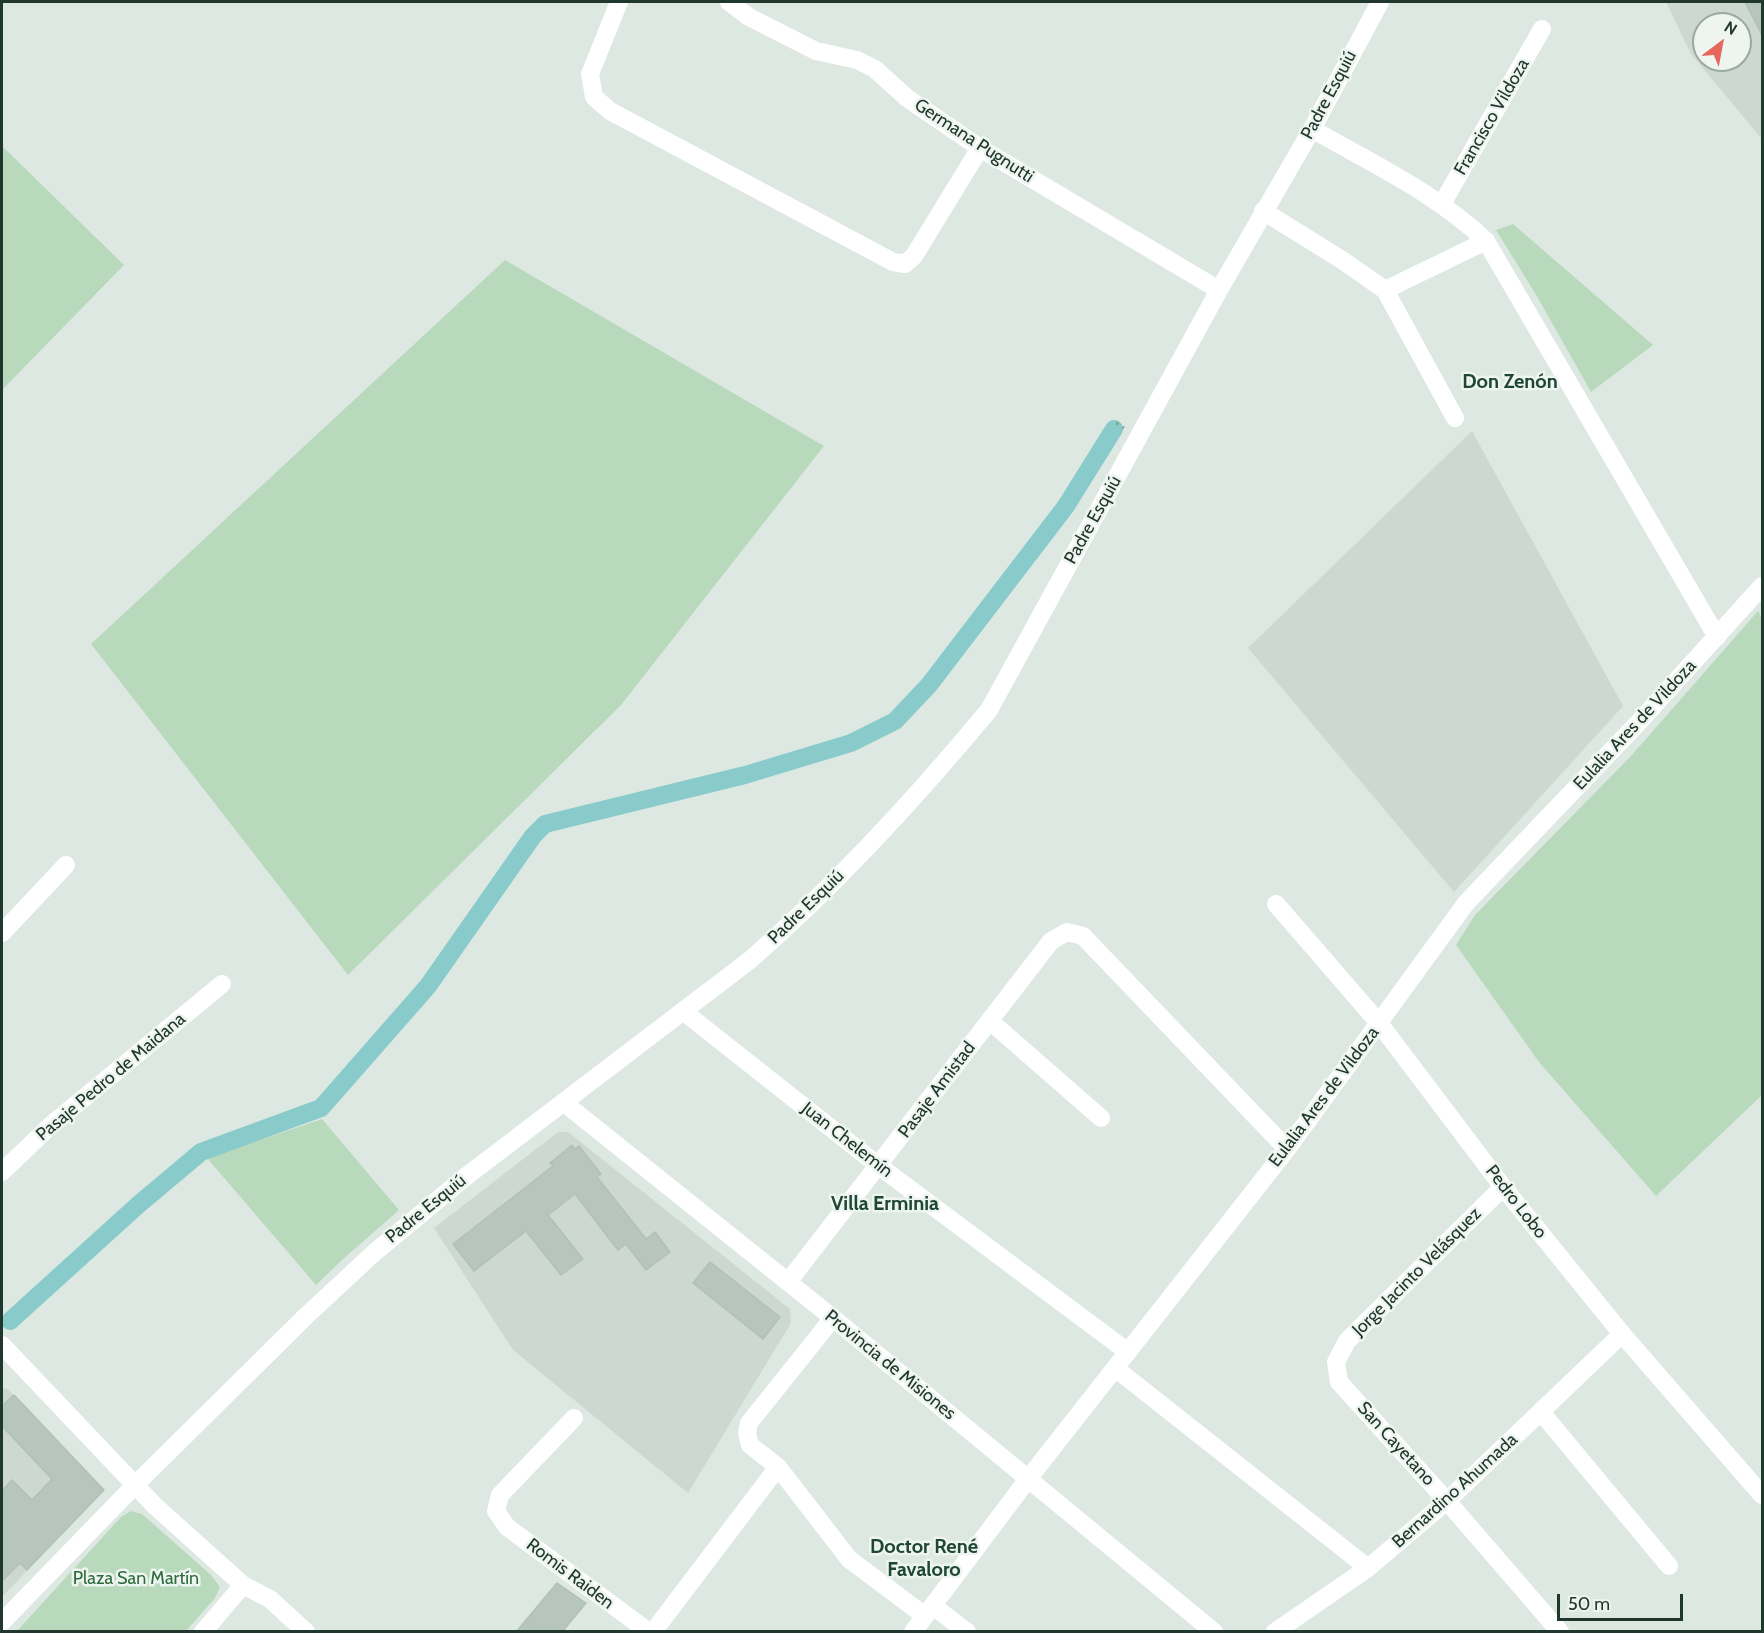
<!DOCTYPE html>
<meta charset="utf-8">
<style>
body{margin:0}
#map{position:relative;width:1764px;height:1633px;overflow:hidden;background:#dee8e2;font-family:Cabin,sans-serif}
canvas{display:block}
.frame{position:absolute;inset:0;border:3px solid #20372d;pointer-events:none}
.north{position:absolute;left:1692px;top:12px;width:60px;height:60px;box-sizing:border-box;background:#eef5f0;border:2px solid #9ca9a2;border-radius:50%;rotate:32deg;font-size:16px;font-weight:700;line-height:24px;text-align:center;color:#20372d}
.north::after{content:'';display:block;margin:auto;width:21px;height:27px;background:#e8675c;clip-path:polygon(50% 0,100% 100%,50% 72%,0 100%)}
.scale{position:absolute;left:1557px;top:1594px;width:126px;height:27px;box-sizing:border-box;border:3px solid #20372d;border-top:0;padding-left:8px;font-size:18px;line-height:21px;white-space:nowrap;color:#20372d;-webkit-text-stroke:4px #eef5f0;paint-order:stroke}
</style>
<div id="map">
<canvas width="1764" height="1633"></canvas>
<div class="frame"></div>
<div class="north">N</div>
<div class="scale">50 m</div>
</div>
<script>
const ctx = document.querySelector('canvas').getContext('2d');
ctx.lineJoin = 'round';
function fill(path, color) {
  ctx.fillStyle = color;
  ctx.fill(path, 'evenodd');
}
function stroke(path, color, width, dash) {
  ctx.strokeStyle = color;
  ctx.lineWidth = width;
  ctx.lineCap = dash ? 'butt' : 'round';
  ctx.setLineDash(dash || []);
  ctx.stroke(path);
}
function write(font, color, halo, rows, align = 'center') {
  ctx.font = font + ' Cabin,sans-serif';
  ctx.lineWidth = 5;
  ctx.setLineDash([]);
  ctx.textBaseline = 'middle';
  ctx.strokeStyle = halo;
  ctx.fillStyle = color;
  for (const [text, x, y, turn = 0] of rows) {
    ctx.save();
    ctx.translate(x, y);
    ctx.rotate((+turn || 0) * Math.PI / 180);
    ctx.textAlign = isNaN(turn) ? turn : align;
    if (halo) ctx.strokeText(text, 0, 0);
    ctx.fillText(text, 0, 0);
    ctx.restore();
  }
}
fill(new Path2D(`
 M1666 2H1762V139L1691 54ZM1704 24H1740V60H1704Z
 M1472 431 1623 706 1454 892 1248 648Z
 M558 1132H568L790 1309 791 1323 688 1493 513 1350 434 1228Z
 M2 1388 8 1389 104 1490 56 1540 4 1488 2 1491Z
 M2 1517 41 1556 2 1597Z`), '#ccd8d1');
fill(new Path2D(`
 M2 146 124 265 3 389 2 388Z
 M1513 224 1653 345 1591 392 1538 298 1496 230Z
 M505 260 824 446 621 705 348 975 91 644Z
 M1758 611 1762 618V1095L1656 1196 1539 1062 1456 945 1475 915 1631 756Z
 M322 1119 399 1210 342 1260 316 1285 207 1158Z
 M131 1511 142 1514 211 1575 220 1587 215 1598 186 1631H17L121 1517Z`), '#b8d9bb');
stroke(new Path2D(`
 M10 1321 138 1205 201 1152 321 1108 428 986 533 836 545 824 745 775 851 743 895 721 929 685 1066 506 1114 429`), '#88cbca', 18);
const building = new Path2D(`
 M1745 2H1762V35Z
 M572 1145 575 1149 579 1146 601 1174 597 1177 646 1239 655 1232 670 1252 646 1270 626 1244 618 1250 575 1194 548 1215 583 1259 561 1275 526 1231 474 1271 453 1244 553 1166 550 1163Z
 M710 1262 780 1317 763 1339 693 1283Z
 M14 1395 104 1490 27 1570 20 1563 2 1581V1491L12 1480 32 1500 52 1479 2 1426V1406Z
 M557 1583 586 1603 562 1632H516Z`);
fill(building, '#b6c6bd');
stroke(building, '#b1c1b8', 1.5);
stroke(new Path2D(`
 M1116 423 1124 428`), '#80aa96', 3, [3, 4.5]);
stroke(new Path2D(`
 M619 2 590 74 594 97 610 111 893 262 905 264 914 256 980 148
 M729 2 749 17 816 51 857 60 875 69 907 98 980 148 1219 290
 M1312 129C1371 163 1436 193 1486 241L1717 637
 M1442 204 1542 29
 M1263 211 1342 260 1385 290 1455 418
 M1385 290 1486 241
 M1276 904 1379 1023 1503 1187 1622 1334 1762 1495
 M2 933 66 865
 M684 1012 879 1166 1128 1352
 M990 1021 1101 1118
 M563 1102 833 1318 1214 1632
 M2 1172 50 1126 222 984
 M1503 1187 1347 1341 1336 1362 1339 1382 1447 1501 1560 1632
 M788 1282 1051 941 1067 932 1083 936 1287 1149
 M833 1318 749 1423 747 1433 750 1445 778 1467 849 1559 925 1616
 M2 1345 155 1506 243 1585 270 1599 306 1632
 M1115 1368 1368 1568
 M1541 1412 1669 1566
 M574 1418 500 1495 496 1511 507 1527 649 1632
 M933 1606 967 1632
 M2 1622 136 1484 306 1316 375 1252 464 1178 750 960C837 884 916 798 989 710L1219 290 1312 129 1380 2
 M203 1632 243 1585
 M653 1632 778 1467
 M913 1632 1028 1479 1287 1149 1466 903 1638 723 1762 586
 M1275 1632 1368 1568 1447 1501 1622 1334`), '#fff', 18);
write('18px', '#20372d', '#eef5f0', [
 ["Padre Esquiú",1329,95,-62],
 ["Francisco Vildoza",1492,117,-60],
 ["Germana Pugnutti",974,141,33],
 ["Padre Esquiú",1093,520,-61],
 ["Eulalia Ares de Vildoza",1635,725,-47],
 ["Padre Esquiú",806,907,-44],
 ["Pasaje Pedro de Maidana",111,1077,-40],
 ["Pasaje Amistad",937,1090,-53],
 ["Eulalia Ares de Vildoza",1324,1097,-53],
 ["Juan Chelemín",847,1140,38],
 ["Pedro Lobo",1516,1202,52],
 ["Padre Esquiú",426,1209,-39],
 ["Jorge Jacinto Velásquez",1417,1272,-45],
 ["Provincia de Misiones",890,1365,39],
 ["San Cayetano",1396,1444,48],
 ["Bernardino Ahumada",1455,1491,-42],
 ["Romis Raiden",570,1574,37]
]);
write('18px', '#2e6b3b', '#eef5f0', [
 ["Plaza San Martín",136,1579]
]);
write('bold 20px', '#1e4736', '#eef5f0', [
 ["Don Zenón",1510,382],
 ["Villa Erminia",885,1204],
 ["Doctor René",924,1547],
 ["Favaloro",924,1570]
]);
</script>
